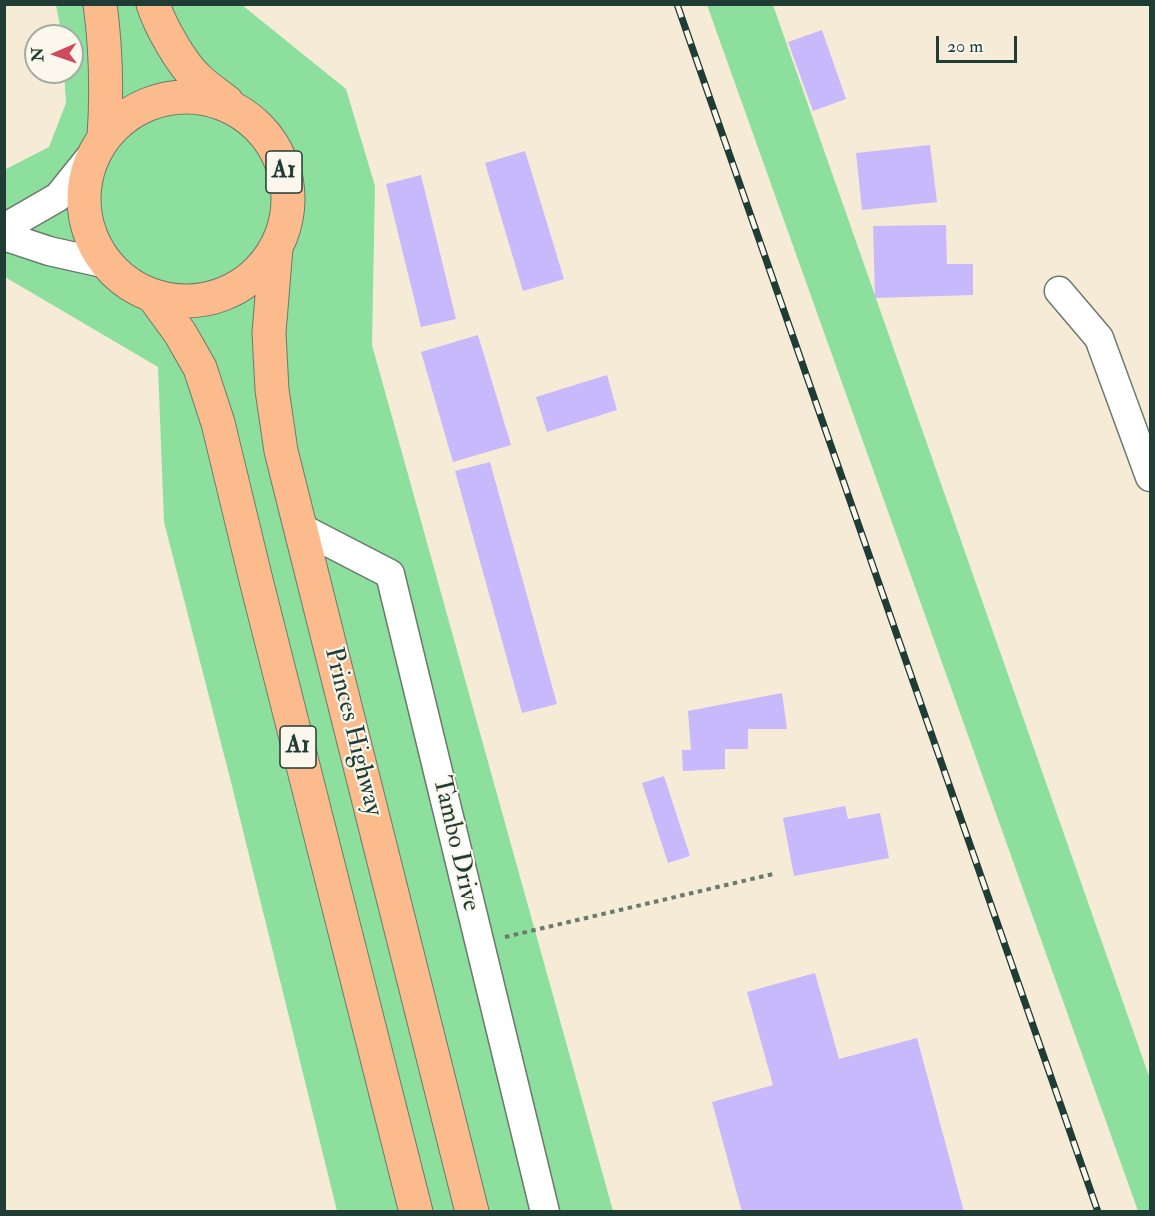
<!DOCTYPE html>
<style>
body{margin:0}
#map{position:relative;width:1155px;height:1216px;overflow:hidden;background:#f6ebd7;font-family:"IM FELL Double Pica",serif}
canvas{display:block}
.frame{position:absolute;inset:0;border:6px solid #1f3d34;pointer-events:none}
.north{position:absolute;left:24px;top:24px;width:60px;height:60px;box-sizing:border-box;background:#fbf7ec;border:2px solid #a3ada2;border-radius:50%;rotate:268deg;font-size:16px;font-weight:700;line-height:24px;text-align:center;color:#1f3d34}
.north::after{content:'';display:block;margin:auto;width:21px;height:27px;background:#d1495b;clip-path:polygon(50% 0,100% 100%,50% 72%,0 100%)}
.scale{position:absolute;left:936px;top:36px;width:81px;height:27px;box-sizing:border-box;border:3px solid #1f3d34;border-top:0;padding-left:8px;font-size:18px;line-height:21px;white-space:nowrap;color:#1f3d34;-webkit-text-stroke:4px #fbf7ec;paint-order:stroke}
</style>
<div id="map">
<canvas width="1155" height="1216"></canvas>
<div class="frame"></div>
<div class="north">N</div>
<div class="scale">20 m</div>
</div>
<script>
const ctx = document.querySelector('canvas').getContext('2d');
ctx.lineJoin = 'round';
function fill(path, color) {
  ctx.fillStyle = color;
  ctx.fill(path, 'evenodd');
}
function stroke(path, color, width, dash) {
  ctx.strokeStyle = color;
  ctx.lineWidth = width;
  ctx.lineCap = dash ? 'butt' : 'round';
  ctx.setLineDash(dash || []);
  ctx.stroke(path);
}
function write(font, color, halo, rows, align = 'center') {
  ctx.font = font + ' "IM FELL Double Pica",serif';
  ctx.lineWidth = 4.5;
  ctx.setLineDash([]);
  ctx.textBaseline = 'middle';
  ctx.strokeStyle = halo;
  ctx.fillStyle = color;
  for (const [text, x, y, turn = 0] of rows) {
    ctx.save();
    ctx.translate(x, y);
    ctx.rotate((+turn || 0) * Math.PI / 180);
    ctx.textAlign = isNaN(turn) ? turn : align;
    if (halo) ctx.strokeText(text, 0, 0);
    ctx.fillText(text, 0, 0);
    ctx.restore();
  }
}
fill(new Path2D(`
 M56 5H242L346 89 375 186 372 345 613 1211H337L229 774 164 522 158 367 5 277 4 170 49 147 66 103 64 72H72V36H62Z
 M707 5H773L1150 1079V1211H1138Z`), '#8ddf9e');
fill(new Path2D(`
 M822 30 846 99 813 111 788 42Z
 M930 145 937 202 862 210 856 153Z
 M525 151 564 279 523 291 485 163Z
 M421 175 456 319 421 327 386 184Z
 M946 225 947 264H973V295L875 298 873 226Z
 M478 335 511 445 453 462 421 352Z
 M607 375 617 410 547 432 536 397Z
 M490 462 557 704 522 713 455 471Z
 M782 693 787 729H748V749H725V769L683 771 682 750H691L688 711Z
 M664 776 690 856 668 863 642 783Z
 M845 806 848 819 880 813 889 858 794 876 783 818Z
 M815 973 839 1059 917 1038 964 1212H742L712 1102 773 1085 747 992Z`), '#c7b9fb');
const minor = new Path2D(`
 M4 228 58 197 95 151
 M4 236 49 251 107 264
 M1059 291 1099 338 1150 477
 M301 528 390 574 545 1212`);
const trunk = new Path2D(`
 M100 4C106 48 107 93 104 137
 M153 4C160 26 181 63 197 78 206 87 217 94 227 102
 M84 199a102 102 0 1 1 204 0a102 102 0 1 1-204 0Z
 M276 248 269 333 272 390 281 451 472 1212
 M153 296 180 333 200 368 218 423 256 580 416 1212`);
stroke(minor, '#6a7a6d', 31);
stroke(trunk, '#6a7a6d', 35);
stroke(new Path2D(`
 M505 937 773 874`), '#6a7a6d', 4, [4.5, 4.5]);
stroke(minor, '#fff', 28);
stroke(trunk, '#fbbb8c', 33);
const rail = new Path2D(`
 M677 4 1098 1212`);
stroke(rail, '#1f3d34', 7);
stroke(rail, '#fbf7ec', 4.5, [14]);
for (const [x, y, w] of [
 [284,172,36],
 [298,747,36]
]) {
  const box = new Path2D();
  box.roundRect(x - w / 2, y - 21, w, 42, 4.5);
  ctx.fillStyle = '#fbf7ec';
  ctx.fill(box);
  stroke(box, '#1f3d34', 1.5);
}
write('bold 24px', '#1f3d34', null, [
 ["A1",284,172],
 ["A1",298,747]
]);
write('26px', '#1f3d34', '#fbf7ec', [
 ["Princes Highway",352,732,76],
 ["Tambo Drive",455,844,77]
]);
</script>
